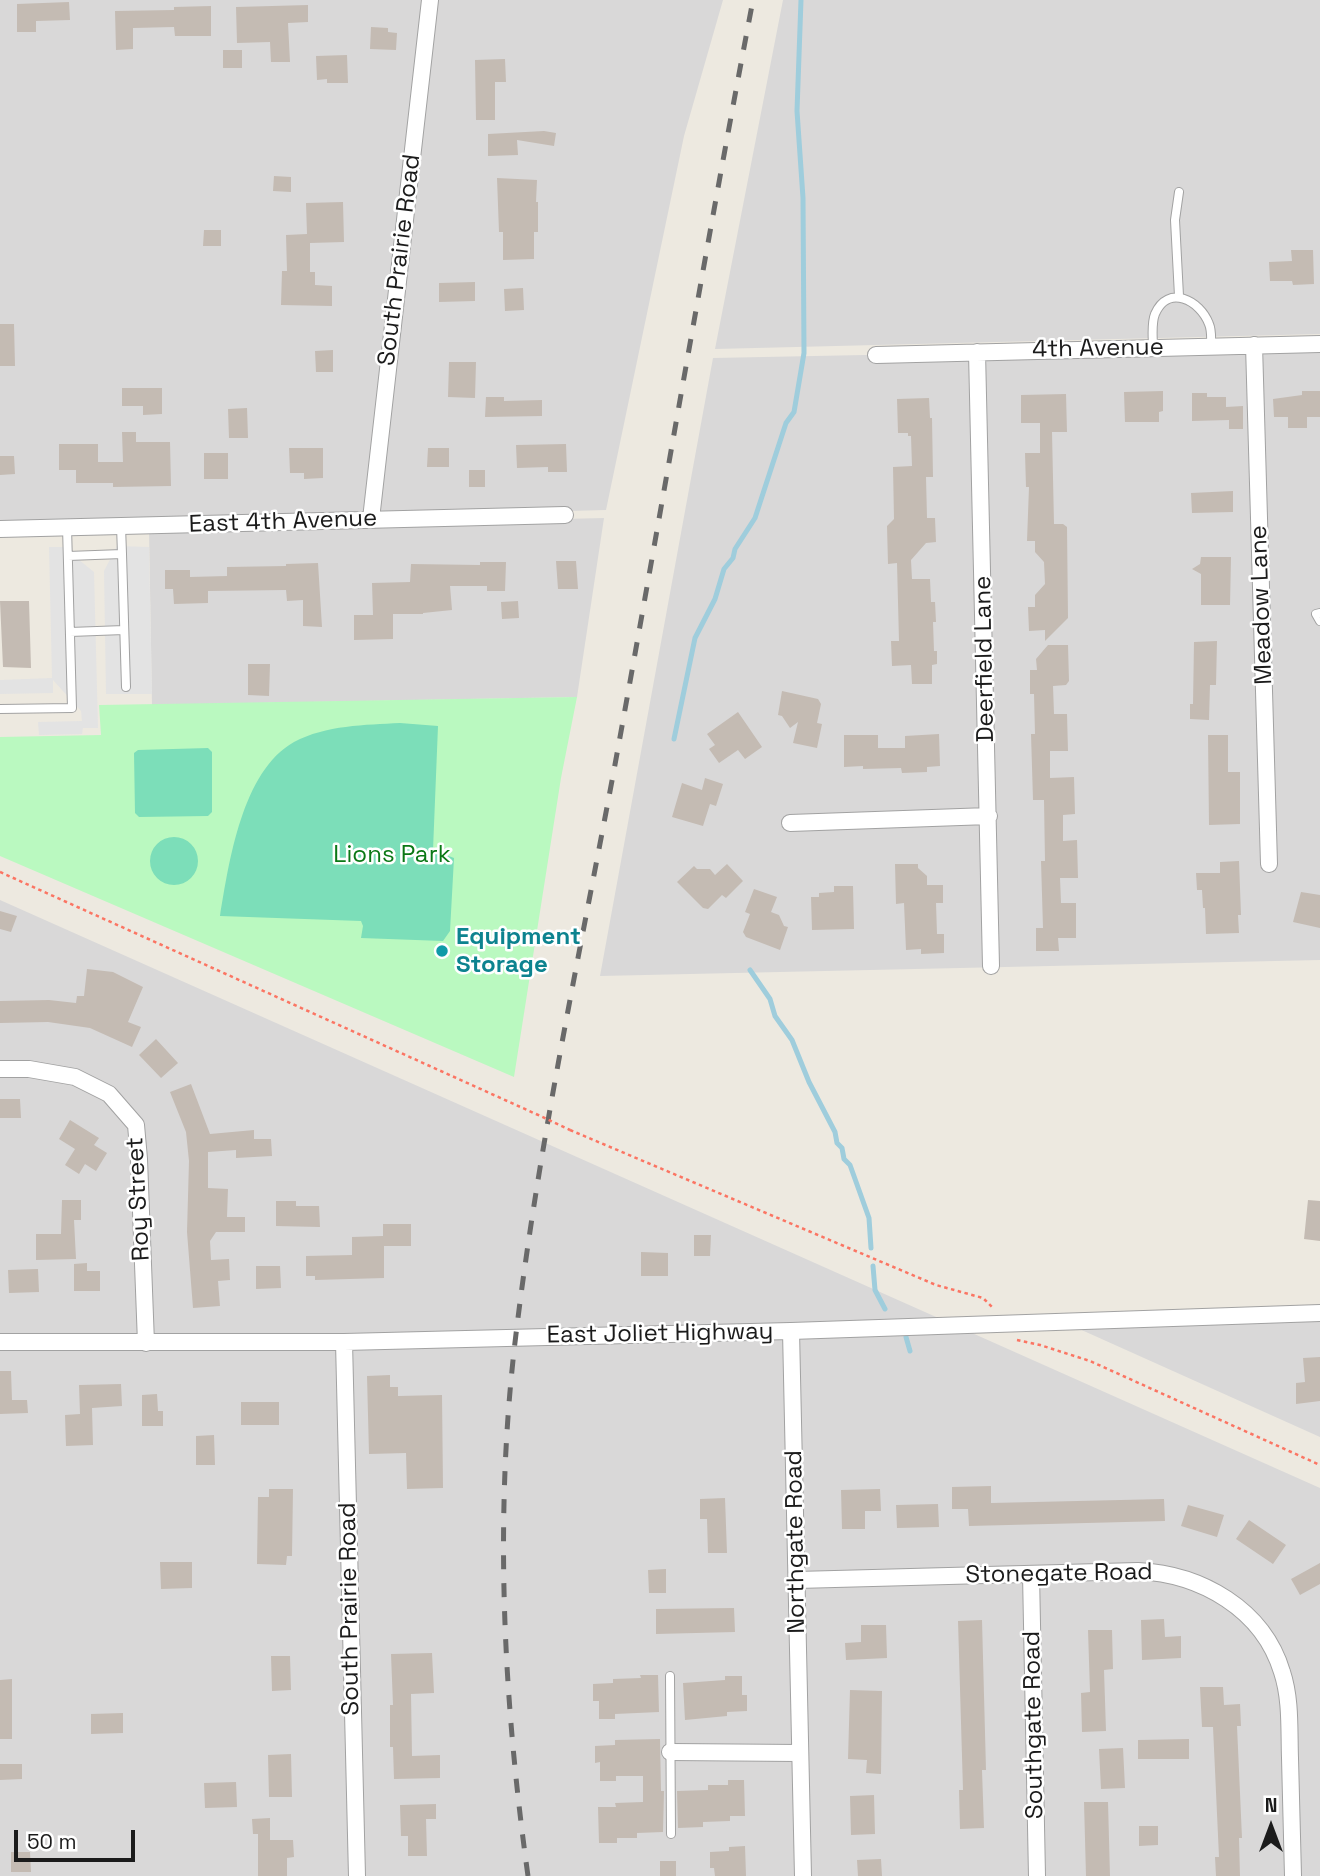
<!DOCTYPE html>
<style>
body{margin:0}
#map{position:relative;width:1320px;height:1876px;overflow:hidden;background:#ede9e0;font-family:"Space Grotesk",sans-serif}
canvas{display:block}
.north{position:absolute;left:1236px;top:1792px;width:70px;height:70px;-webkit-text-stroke:5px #fff;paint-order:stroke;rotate:0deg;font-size:19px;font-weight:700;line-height:28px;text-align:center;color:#1b1b1b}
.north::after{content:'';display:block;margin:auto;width:24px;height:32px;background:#1b1b1b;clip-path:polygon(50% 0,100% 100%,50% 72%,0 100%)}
.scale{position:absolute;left:14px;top:1830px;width:121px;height:32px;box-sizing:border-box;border:4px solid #1b1b1b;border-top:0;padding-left:9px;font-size:21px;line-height:24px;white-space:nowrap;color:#1b1b1b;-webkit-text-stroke:5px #fff;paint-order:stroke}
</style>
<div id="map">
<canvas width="1320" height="1876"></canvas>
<div class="north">N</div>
<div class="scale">50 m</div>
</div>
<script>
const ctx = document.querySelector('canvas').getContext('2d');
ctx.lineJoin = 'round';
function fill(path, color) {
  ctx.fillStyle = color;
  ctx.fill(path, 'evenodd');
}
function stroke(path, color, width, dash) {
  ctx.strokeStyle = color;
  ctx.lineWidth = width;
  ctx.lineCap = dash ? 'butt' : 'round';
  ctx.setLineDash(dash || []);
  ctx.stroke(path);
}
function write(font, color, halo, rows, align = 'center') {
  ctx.font = font + ' "Space Grotesk",sans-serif';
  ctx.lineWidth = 5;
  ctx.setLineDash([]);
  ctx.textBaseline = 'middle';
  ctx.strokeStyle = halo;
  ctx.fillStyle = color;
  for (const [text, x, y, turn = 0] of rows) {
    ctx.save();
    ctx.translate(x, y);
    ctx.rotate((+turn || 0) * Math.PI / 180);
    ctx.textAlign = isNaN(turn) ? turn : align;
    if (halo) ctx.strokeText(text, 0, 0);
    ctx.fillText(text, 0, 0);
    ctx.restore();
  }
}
fill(new Path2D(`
 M0 0H723L684 136 606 510 0 526Z
 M783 0H1320V334L715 349Z
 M1320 346V960L600 976 713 358Z
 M604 518 577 697 152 705 149 529Z
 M0 900 1320 1488V1876H0Z
 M1320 1317V1437L1066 1323Z`), '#d9d8d8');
fill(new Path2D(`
 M577 697 561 778 514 1077 0 856V737L101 735 99 705Z`), '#baf9c0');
fill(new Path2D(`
 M400 723 438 726 433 850 454 858 450 931 443 941 361 938 363 926 361 921 220 916C229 862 242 771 294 742 326 725 365 725 400 723Z
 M208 748 212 752V812L208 816 139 817 135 813 134 753 138 750Z
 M150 861a24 24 0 1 1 48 0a24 24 0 1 1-48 0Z`), '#7cdeb9');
fill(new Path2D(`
 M117 546 149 547 152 694H106L104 571Z
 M49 547H63L94 572 98 728H83L82 734 39 735 38 722 82 721 81 711 53 680V693L0 694V680L52 678Z`), '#e3e3e3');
stroke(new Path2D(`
 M674 739 695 638 715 599 724 569 733 558 735 549 755 518 786 423 794 412 804 353 803 198 797 111 801 0
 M750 970 770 999 775 1016 792 1040 809 1082 835 1132 837 1143 842 1148 844 1159 850 1165 869 1218 871 1248
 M873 1266 875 1290 885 1309
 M906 1337 910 1351`), '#9fcddc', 5);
fill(new Path2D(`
 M69 2 70 20 36 21V32H17V4Z
 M308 5V22L288 23 290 62H271L270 42 237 43 236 7Z
 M211 6V36H175L174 27 133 28V49L116 50 115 11 174 10V7Z
 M371 27 388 28V32L397 33 396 50 370 49Z
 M223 50H242V68H223Z
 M347 55 348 83H327V79L317 80 316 56Z
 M505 59 506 82H495V120H476L475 60Z
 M544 131 556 133 554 146 517 140 518 155 488 156V134Z
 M274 176 291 177V192L273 191Z
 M497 178 537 180 536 202H538V232H534V259L503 260V232H499Z
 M343 202 344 242 310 243V272H315V285L332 286V306L281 305 282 271H287L286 235 307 234 306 203Z
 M204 230H221V246H203Z
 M1291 250H1313L1314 284 1293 285 1292 281H1270L1269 262 1292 261Z
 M475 282V301L439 302V283Z
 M523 288 524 310 505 311 504 289Z
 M0 324H14L15 366H0Z
 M333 350V372H316L315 351Z
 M449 362H476L475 398 448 397Z
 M122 388H162V414L143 415V406H122Z
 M1163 391V411L1159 412V422H1125L1124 392Z
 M1302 391H1320V417H1307V428H1288V417H1274L1273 399 1302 395Z
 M1192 393H1207V397H1226V407L1243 406V429H1229V420L1192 421Z
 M1066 394 1067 432H1052L1054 524H1063L1067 527 1068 618 1045 641V630L1029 631 1028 607H1035V595L1045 584 1044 562 1035 552V541H1027L1029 487H1026L1025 453H1040V423H1021V395Z
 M486 397H504V401L542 400V416L485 417Z
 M929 398 930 418H932L933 477H926L927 518H935L936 542 926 543 911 560 912 579H930L931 602H935L936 622H933L934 651H937V664L932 665V684H912L911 665 892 666 891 641H899L897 563 888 564 887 526 894 519 893 467 912 466 911 436H908V433H898L897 399Z
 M247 408 248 438H229L228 409Z
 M122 432H136V442H170L171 486 113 487V483H76V470H59V444H98V462H123Z
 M566 444 567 472H548V467L517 468 516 445Z
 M289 448H323V478L304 479V473H290Z
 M428 448H449V467H427Z
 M204 453H228V479H204Z
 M0 456H14L15 474 0 475Z
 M469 470H485V487H469Z
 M1233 491V512L1192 513 1191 493Z
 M1201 557H1231L1230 605H1201V574L1192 569 1200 564Z
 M556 561H576L578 589H558Z
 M480 562H506L505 591H487V586H450L452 610 423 613V614H393V639L354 640V615H373L372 583 410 582 411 564 480 565Z
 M318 563 322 627 303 626V600L287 601 286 590 208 591V603L174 604 173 589H165V570H190V577L227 576V567L286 566V564Z
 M0 601H29L31 668 3 667Z
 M518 601 519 618 502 619 501 602Z
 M1217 641 1216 685H1210L1209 720 1190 719V704H1193L1194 642Z
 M1048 645H1068L1069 681 1066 685 1053 686 1054 714H1067L1068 751H1050V778L1074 777 1075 814 1063 815V841L1077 840 1078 878H1060L1061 903H1076V938H1058L1059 951H1036V928H1043L1041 861H1045L1044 800H1033L1031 734H1035L1034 694H1030V670H1037L1036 659Z
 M248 664H270L269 696 248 695Z
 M782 691 818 699 821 704 817 723 822 724 817 748 793 743 798 722 790 728 782 716 778 715Z
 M738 712 762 747 745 759 738 750 719 763 709 749 715 745 707 734Z
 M939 734 940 766 927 767V772L902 773 901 768 863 769V766L844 767V735H878V748H905V736Z
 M1208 735H1228V772H1240V824L1209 825Z
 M705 778 723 784 716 806 710 804 703 826 672 817 682 783 702 790Z
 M1239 861 1241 915H1238L1239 933 1206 934 1205 908H1203L1202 890H1197L1196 873H1220V862Z
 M727 864 743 881 726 898 722 895 708 909 703 908 677 882 694 866 697 869H710L715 875Z
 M895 864H918V868L927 876V885H943V903H936L937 934H944V953L921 954V949L906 950 904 903 896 904Z
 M834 886H853L854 929 812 930 811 897H819V893L834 892Z
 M754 889 777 897 771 912 779 915 784 926 788 927 780 950 746 937 743 932 750 914 745 912Z
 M1301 892 1320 895V928L1293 922Z
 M0 911 17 916 11 932 0 929Z
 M87 969 113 972 143 987 128 1022 141 1027 132 1047 90 1028 48 1022 0 1023V1001L49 1000 76 1003 77 996H84Z
 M156 1039 178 1063 161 1078 139 1055Z
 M191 1084 210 1134 254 1130V1139H271L272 1156 236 1158V1150L208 1152V1188L228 1189 227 1217H245V1232H216L210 1241 211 1260 229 1259 230 1280 218 1281 220 1306 193 1308 187 1232 189 1161 186 1132 170 1092Z
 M0 1099H20L21 1118H0Z
 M70 1120 99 1138 94 1145 107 1153 96 1171 85 1164 79 1174 65 1165 75 1149 59 1139Z
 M62 1200H81V1220H74L76 1259 36 1260V1234H61Z
 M1308 1200 1320 1201V1241L1304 1239Z
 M276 1201H296V1206H319L320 1227 276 1226Z
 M383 1224H411V1246H384V1278L315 1280V1276H306V1256L352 1255V1237L383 1236Z
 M694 1235H711L710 1256H694Z
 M641 1252 668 1253V1276H641Z
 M87 1263V1271H100V1291H74V1264Z
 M256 1266H280L281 1288 256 1289Z
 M38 1269 39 1292 9 1293 8 1270Z
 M1320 1357V1401L1296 1404V1383L1305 1382 1303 1358Z
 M0 1371H11L12 1400H27L28 1413 0 1414Z
 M390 1375V1387H398V1396L442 1395 443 1488 407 1489 406 1453 369 1454 367 1376Z
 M121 1384 122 1406 92 1408 93 1445 66 1446 65 1415 80 1414 79 1385Z
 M157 1394 158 1411H163V1426H142V1395Z
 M241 1402H279V1425H241Z
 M214 1435 215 1465H196V1436Z
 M991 1486V1503L1164 1499 1165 1521 969 1526 968 1509H952V1487Z
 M269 1489H293L292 1556H287L286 1565 257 1564 258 1497H269Z
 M880 1489 881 1511H865V1529H842L841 1490Z
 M725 1498 727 1553H708L707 1519H700V1499Z
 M938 1504 939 1527 897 1528 896 1505Z
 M1188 1505 1224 1515 1217 1537 1181 1526Z
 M1249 1520 1286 1545 1273 1564 1236 1539Z
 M160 1562H192V1588L161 1589Z
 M1320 1563V1584L1300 1595 1291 1579Z
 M666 1569V1593H649L648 1570Z
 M734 1608 735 1632 656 1634V1609Z
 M1164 1619 1165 1637 1181 1636V1658L1142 1660 1141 1620Z
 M982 1620 986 1770H982L984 1828 960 1829 959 1790H963L958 1621Z
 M861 1625H886L887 1658 846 1660 845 1643 861 1642Z
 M1088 1630H1112L1113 1669 1104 1670 1106 1731 1082 1732 1081 1693 1090 1692Z
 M432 1653 434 1693 411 1694 412 1756 440 1755V1778L394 1779 393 1747H390V1705H393L391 1654Z
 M271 1656H290L291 1690 272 1691Z
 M640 1675H658L659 1712 615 1714V1719H599V1701H593V1684L613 1683V1679L641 1678Z
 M725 1676H742V1695H747V1711L727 1712V1716L685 1720 683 1683 725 1680Z
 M12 1679V1739H0V1680Z
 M1200 1687H1223L1224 1705 1240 1704 1241 1726H1237L1242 1838H1239L1240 1876H1216L1215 1857H1219L1213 1727H1202Z
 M850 1690 882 1691 881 1774 866 1773 867 1760 848 1759Z
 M123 1713V1733L91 1734V1714Z
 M660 1739 661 1791H664L663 1832 637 1833V1838H617V1843H599L598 1807H616L615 1803 643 1802V1776H616V1781H600V1762L595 1763V1746L615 1745V1740Z
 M1189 1739V1759H1138V1740Z
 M1123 1748 1125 1788 1101 1789 1099 1749Z
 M291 1754 292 1797H269L268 1755Z
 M0 1764H22V1779L0 1780Z
 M728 1780H744L745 1816H730V1821L703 1822V1827L678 1828 677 1791 708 1790V1785H728Z
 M236 1782 237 1807 205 1808 204 1783Z
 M874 1795 875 1834 851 1835 850 1796Z
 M1084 1802H1108L1110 1876H1086Z
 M436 1804V1819H426L427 1856H408V1836H401L400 1805Z
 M270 1818V1840H293L294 1857 287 1858V1876H258V1834H253L252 1819Z
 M1139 1826H1158V1845L1139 1846Z
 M745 1846 746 1876H715L714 1868H710V1852L729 1851V1847Z
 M11 1852H30L31 1872H11Z
 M881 1859 882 1876H858L857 1860Z
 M660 1861H676V1876H660Z`), '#c4bbb3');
const lane = new Path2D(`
 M1179 296 1175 220 1179 192
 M1153 348C1153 337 1151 324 1155 314 1168 284 1200 300 1209 324 1212 331 1211 339 1211 346
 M122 554 126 687
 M68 556 122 554 121 526
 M1320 613 1316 614 1320 621
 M70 632 124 630
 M0 709 72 708 67 527
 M670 1676 671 1834`);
const street = new Path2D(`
 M1254 345 1269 864
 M977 352 991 966
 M876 355 1320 344
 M371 519 430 0
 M0 529 565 515
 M790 823 989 816
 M0 1069H29L75 1077 109 1094 136 1125 139 1159 146 1343
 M791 1331 803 1876
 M0 1342H344L791 1331 1320 1313
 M344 1342 357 1876
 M1031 1574 1037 1876
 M797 1580 1138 1571C1201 1574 1263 1609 1282 1672 1291 1699 1289 1729 1290 1758 1291 1797 1292 1837 1293 1876
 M670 1752 799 1753`);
stroke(lane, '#a2a2a2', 10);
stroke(street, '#a2a2a2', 18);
stroke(new Path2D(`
 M0 872 536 1114
 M570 1130 936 1285 983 1298 993 1308
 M1017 1340 1040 1345 1090 1361 1320 1465`), '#fb7563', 2.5, [3.5, 3.5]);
stroke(lane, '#fff', 8);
stroke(street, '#fff', 16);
stroke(new Path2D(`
 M528 1876C503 1697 494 1513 516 1334 539 1144 579 957 614 770 661 513 704 256 753 0`), '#696969', 5, [14, 14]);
stroke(new Path2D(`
 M536 1114 570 1130`), '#fb7563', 2.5, [3.5, 3.5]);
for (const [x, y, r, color] of [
 [442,951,7,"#0f9aa8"]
]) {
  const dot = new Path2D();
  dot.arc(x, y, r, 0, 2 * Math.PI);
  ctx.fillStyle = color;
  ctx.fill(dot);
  stroke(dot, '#fff', 2.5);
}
write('24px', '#1b1b1b', '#fff', [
 ["South Prairie Road",400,260,-83],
 ["4th Avenue",1098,349,-1],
 ["East 4th Avenue",283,522,-2],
 ["Meadow Lane",1262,605,-92],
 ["Deerfield Lane",985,659,-91],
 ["Roy Street",139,1199,-93],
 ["East Joliet Highway",660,1334,-1],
 ["Northgate Road",796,1542,-91],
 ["Stonegate Road",1059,1574,-1],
 ["South Prairie Road",350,1609,-91],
 ["Southgate Road",1034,1725,-91]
]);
write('24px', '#0a7815', '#fff', [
 ["Lions Park",392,855]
]);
write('bold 24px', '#0d838f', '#fff', [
 ["Equipment",456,937],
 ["Storage",456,965]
], 'left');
</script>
